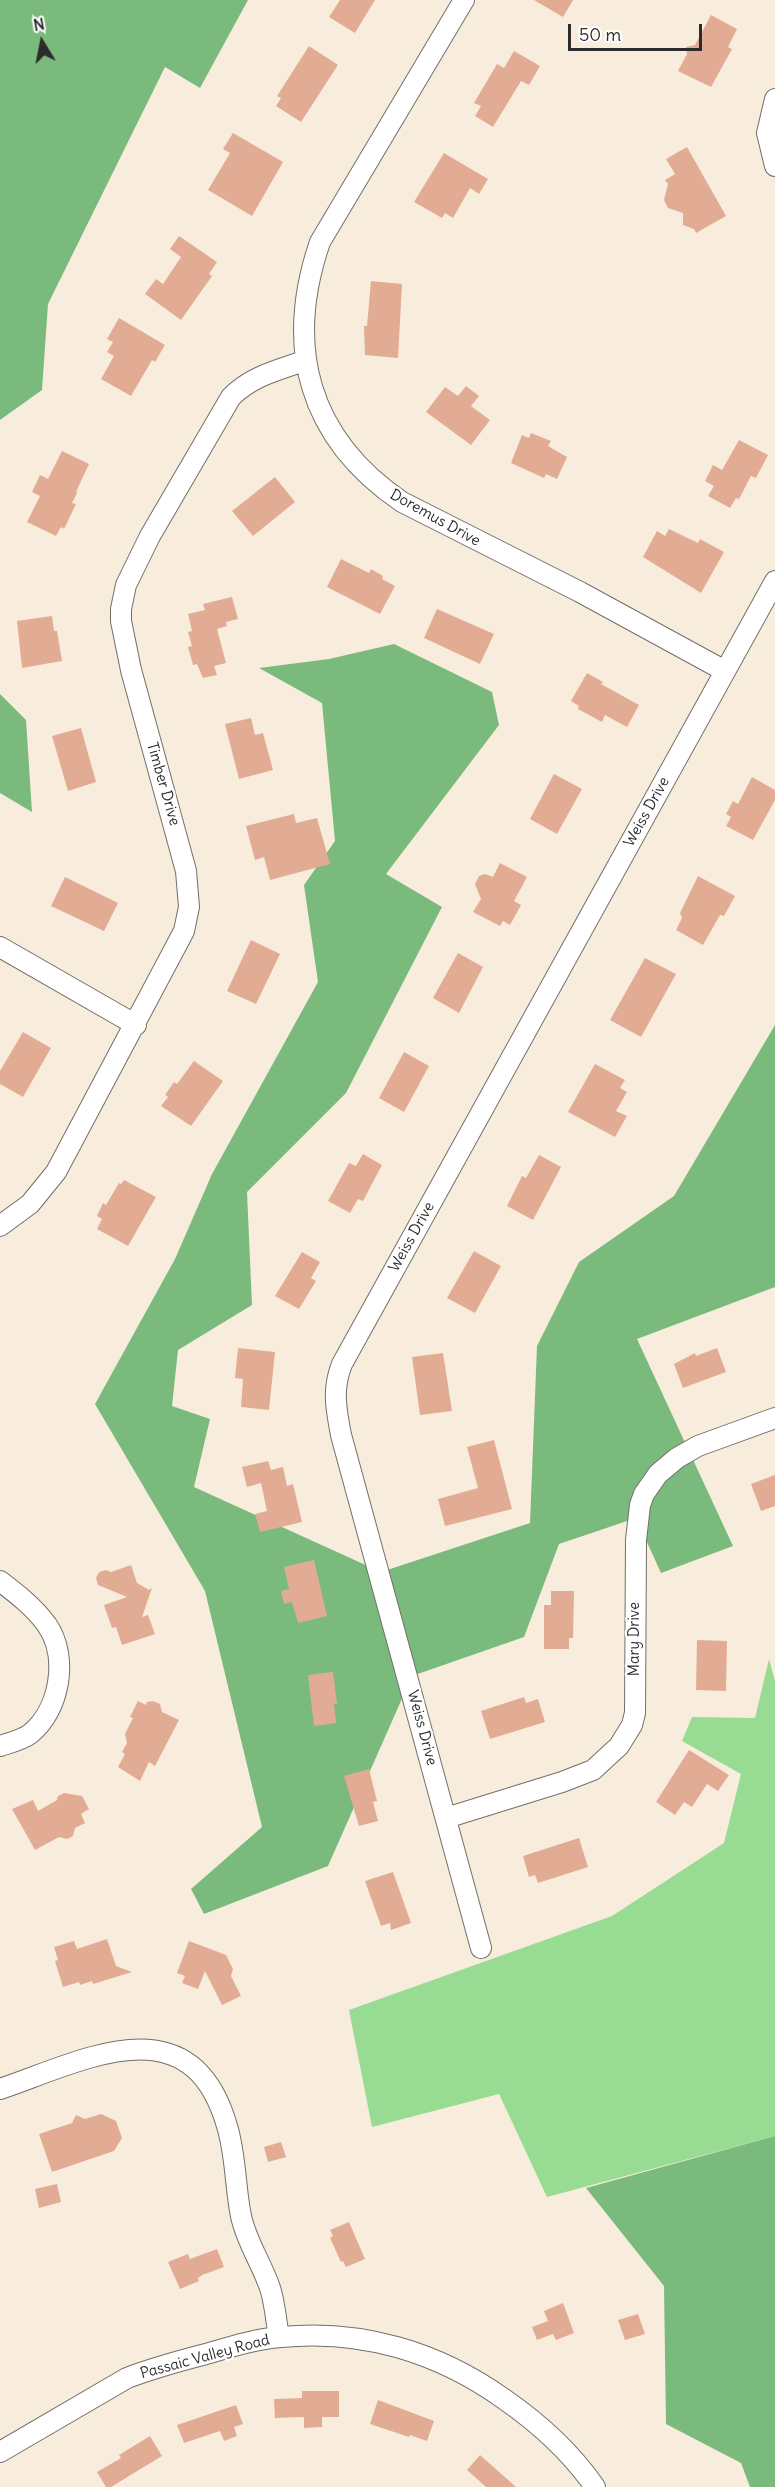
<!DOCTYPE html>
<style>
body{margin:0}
#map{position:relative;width:775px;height:2487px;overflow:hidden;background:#f8eddc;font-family:Delius,sans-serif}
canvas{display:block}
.north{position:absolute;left:12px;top:12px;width:60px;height:60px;-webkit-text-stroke:4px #fff;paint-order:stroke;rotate:350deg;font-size:16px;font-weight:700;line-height:24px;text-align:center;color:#2b2b2b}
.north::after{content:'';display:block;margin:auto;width:21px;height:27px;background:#2b2b2b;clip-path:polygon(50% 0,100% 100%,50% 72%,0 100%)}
.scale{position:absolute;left:568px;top:24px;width:134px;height:27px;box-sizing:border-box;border:3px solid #2b2b2b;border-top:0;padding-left:8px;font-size:18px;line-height:21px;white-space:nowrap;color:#2b2b2b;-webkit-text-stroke:4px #fff;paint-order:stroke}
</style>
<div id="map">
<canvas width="775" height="2487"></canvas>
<div class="north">N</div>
<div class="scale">50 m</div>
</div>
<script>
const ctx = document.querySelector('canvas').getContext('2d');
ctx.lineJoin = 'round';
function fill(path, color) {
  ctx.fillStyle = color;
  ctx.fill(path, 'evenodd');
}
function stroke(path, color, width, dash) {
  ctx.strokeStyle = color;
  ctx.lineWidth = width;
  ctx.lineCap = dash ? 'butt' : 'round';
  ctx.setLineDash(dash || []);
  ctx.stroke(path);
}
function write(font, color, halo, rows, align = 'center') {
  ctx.font = font + ' Delius,sans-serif';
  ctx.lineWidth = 4.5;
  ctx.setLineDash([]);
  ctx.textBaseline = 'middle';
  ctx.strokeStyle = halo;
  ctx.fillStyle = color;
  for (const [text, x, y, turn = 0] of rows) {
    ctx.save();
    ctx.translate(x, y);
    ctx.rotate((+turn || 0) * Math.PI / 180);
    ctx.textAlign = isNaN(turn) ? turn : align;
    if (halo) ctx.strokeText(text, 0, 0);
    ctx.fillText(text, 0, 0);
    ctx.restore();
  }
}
fill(new Path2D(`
 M769 1659 775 1681V2136L547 2197 499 2094 372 2127 349 2010 612 1916 724 1843 741 1774 682 1741 692 1717 755 1718Z`), '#98db93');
fill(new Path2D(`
 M0 0H248L200 88 165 67 48 304 42 390 0 420Z
 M394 644 492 692 499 725 386 874 442 907 346 1093 247 1192 252 1305 178 1350 172 1406 210 1419 194 1487 381 1572 530 1523 537 1346 579 1262 674 1196 775 1025V1287L637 1339 733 1546 661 1573 636 1518 559 1544 524 1637 412 1676 328 1866 204 1914 191 1889 262 1827 205 1591 95 1404 175 1259 212 1174 318 982 304 885 335 841 322 703 259 668 329 659Z
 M0 694 26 720 32 812 0 793Z
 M775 2136V2487H750L741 2463 666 2424 664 2286 586 2188Z`), '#7abb7d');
fill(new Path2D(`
 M340 0H375L355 33 329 17Z
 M534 0H573L563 17Z
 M711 15 737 29 728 47 732 49 711 87 678 71 687 54 686 47 695 45Z
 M309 46 338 65 301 122 276 106 281 98 277 96Z
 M514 51 540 66 529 85 521 81 493 127 475 116 481 106 474 103 497 64 504 68Z
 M233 133 283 162 252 216 208 190 230 153 223 149Z
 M687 147 726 216 696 233 694 229 683 225V213L668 208 664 200 668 184 665 180 675 174 666 159Z
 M444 153 488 179 479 194 470 188 453 218 445 213 442 218 414 202Z
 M179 236 217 262 209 274 212 276 181 320 145 294 156 279 163 284 181 257 170 249Z
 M371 281 402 284 398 358 365 355 364 326H367Z
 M119 318 165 345 155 362 152 360 131 396 101 379 114 356 107 352 113 342 107 339Z
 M466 386 479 396 471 406 490 420 471 445 426 412 445 387 458 396Z
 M531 433 551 441 548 446 567 457 557 479 546 474 544 478 511 463 522 435 529 438Z
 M739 440 768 455 756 478 751 476 739 499 736 498 730 508 708 496 714 486 705 481 713 465 722 470Z
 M62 451 89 464 76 492 77 493 72 503 76 504 64 529 61 527 56 536 27 522 40 496 32 492 40 475 48 479Z
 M275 477 295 502 253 536 232 511Z
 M669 529 698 543 700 539 724 552 701 593 643 557 657 531 665 536Z
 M341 559 369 573 371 569 383 576 382 579 395 586 380 614 327 587Z
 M232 597 238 619 226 622 227 626 217 629 226 663 214 666 217 675 203 678 197 664 193 665 188 647 192 646 188 632 192 631 188 614 205 610 203 604Z
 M437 609 494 634 480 664 424 638Z
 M52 616 54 631H57L62 661 22 668 17 621Z
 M587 673 603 682 601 684 639 705 627 727 605 715 602 722 578 709 579 706 571 701Z
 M251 718 255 735 263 733 273 770 239 779 225 724Z
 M81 728 96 782 68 791 52 736Z
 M554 774 582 789 557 834 530 819Z
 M752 777 775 790V800L753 840 726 826 731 817 726 814 733 801 738 804Z
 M294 814 296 823 317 818 330 864 270 880 264 857 255 860 246 826Z
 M500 863 527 877 514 901 521 905 510 925 503 921 500 926 473 912 481 899 475 884 479 876 485 874 493 877Z
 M698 876 735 896 724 916 720 915 703 945 676 930 682 918 680 913Z
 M65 877 118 903 104 931 51 906Z
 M251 940 280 954 256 1004 227 991Z
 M458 953 483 967 459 1013 433 998Z
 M645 958 676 974 641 1037 610 1020Z
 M23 1032 51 1048 23 1097 0 1084V1071Z
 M404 1052 429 1066 404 1112 379 1098Z
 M194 1061 223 1081 191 1126 161 1106 168 1097 165 1095 174 1082 177 1084Z
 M595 1064 625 1080 620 1088 627 1092 616 1111 627 1116 615 1137 568 1112Z
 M363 1154 382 1165 363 1201 358 1199 350 1213 328 1201 349 1163 356 1166Z
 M539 1155 561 1167 533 1220 507 1206 522 1176 526 1178Z
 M124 1180 156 1197 128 1246 97 1229 102 1219 97 1216 103 1203 106 1205 119 1183 121 1184Z
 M474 1251 501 1266 475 1313 447 1298Z
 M302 1252 320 1262 311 1278 316 1281 299 1309 275 1296Z
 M238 1348 275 1352 269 1410 241 1407 243 1379 235 1378Z
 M717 1348 726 1372 683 1388 674 1364 695 1353 696 1356Z
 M443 1353 452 1411 420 1415 412 1357Z
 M494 1440 512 1509 445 1526 438 1499 478 1488 467 1447Z
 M268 1461 271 1470 283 1467 287 1486 293 1484 302 1522 260 1532 255 1514 267 1511 261 1483 247 1487 242 1467Z
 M775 1475V1506L761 1511 751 1484Z
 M314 1560 327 1616 298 1623 292 1602 284 1604 281 1591 289 1589 284 1567Z
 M131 1565 137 1583 149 1590 152 1588 142 1617 148 1615 155 1634 122 1645 116 1627 112 1628 104 1605 127 1597 98 1585 96 1578 99 1572 106 1570 111 1572Z
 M551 1591H574L573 1638H569V1649H544V1605H551Z
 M697 1640 727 1641 726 1691 696 1690Z
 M333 1672 337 1704H334L336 1723 314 1726 308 1675Z
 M524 1697 526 1703 538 1699 545 1722 490 1739 481 1711Z
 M138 1701 146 1705 147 1702 153 1701 160 1704 162 1712 179 1720 155 1766 149 1762 140 1781 118 1767 125 1754 122 1752 127 1743 125 1734 133 1718 130 1717Z
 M689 1750 729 1775 718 1791 707 1784 692 1807 684 1802 675 1815 656 1802Z
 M369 1769 377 1801 373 1802 378 1821 359 1826 344 1776Z
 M64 1793 82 1796 89 1809 81 1814 85 1823 75 1828 73 1836 67 1839 59 1837 35 1850 12 1809 33 1800 38 1811 57 1800 58 1796Z
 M579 1838 588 1867 538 1883 535 1875 529 1877 523 1856Z
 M393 1872 411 1923 391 1930 390 1923 381 1926 365 1881Z
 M107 1939 116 1966 132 1972 93 1984 92 1981 80 1985 79 1982 63 1987 55 1961 58 1960 54 1947 74 1941 77 1949Z
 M189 1941 226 1955 233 1969 231 1976 241 1996 222 2005 205 1971 198 1989 182 1983 185 1976 177 1973Z
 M101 2114 116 2121 122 2138 114 2151 52 2172 39 2134 72 2123 76 2115 85 2119Z
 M281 2142 286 2157 268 2162 264 2147Z
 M57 2184 61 2202 39 2208 35 2189Z
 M349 2222 365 2259 346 2267 343 2261 341 2262 330 2238 333 2236 330 2230Z
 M217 2249 224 2267 202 2275 198 2278 199 2281 180 2289 168 2262 188 2254 190 2259Z
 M563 2303 574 2333 556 2340 553 2334 537 2340 532 2327 548 2321 544 2311Z
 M638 2314 645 2334 625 2340 618 2320Z
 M302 2391H339V2417H322V2427L304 2428V2417L275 2418 274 2399 302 2398Z
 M378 2400 434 2421 427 2441 410 2435 409 2437 370 2424Z
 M236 2405 243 2424 234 2427 237 2436 224 2441 220 2431 184 2443 177 2425Z
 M150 2436 162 2456 111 2487H106L97 2472 121 2458 119 2455Z
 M480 2455 516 2487H486L467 2470Z`), '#e2ac94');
const minor = new Path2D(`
 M464 0 320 242C284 347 308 438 402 502L580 592 725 671
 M775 99 767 133 775 166
 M0 947 136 1025
 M0 1226 30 1204 56 1172 184 931 189 907 186 871 131 670 121 621V609L126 585 150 536 231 397C252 376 278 370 304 361
 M0 1581C17 1594 34 1607 47 1625 69 1657 60 1710 30 1734 22 1740 9 1743 0 1746
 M446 1818 562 1782 593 1770 619 1746 632 1725 635 1713 636 1540 640 1505 644 1494 658 1474 677 1458 698 1446 775 1418
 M481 1948 341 1435C336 1409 332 1389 342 1364L775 581
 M0 2089C85 2060 191 2001 227 2126 236 2155 235 2187 241 2216 246 2241 262 2264 270 2288 275 2303 276 2321 279 2337
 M0 2452 127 2378C153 2368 179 2361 206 2354 230 2347 255 2339 281 2337 362 2329 438 2352 504 2399 540 2424 570 2451 595 2487`);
stroke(minor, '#736f69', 22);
stroke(minor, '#fff', 20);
write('15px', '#2b2b2b', '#fff', [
 ["Doremus Drive",435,518,29],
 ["Timber Drive",163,784,74],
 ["Weiss Drive",647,812,-61],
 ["Weiss Drive",412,1237,-61],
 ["Mary Drive",635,1639,-90],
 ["Weiss Drive",422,1728,75],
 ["Passaic Valley Road",205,2357,-15]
]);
</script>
